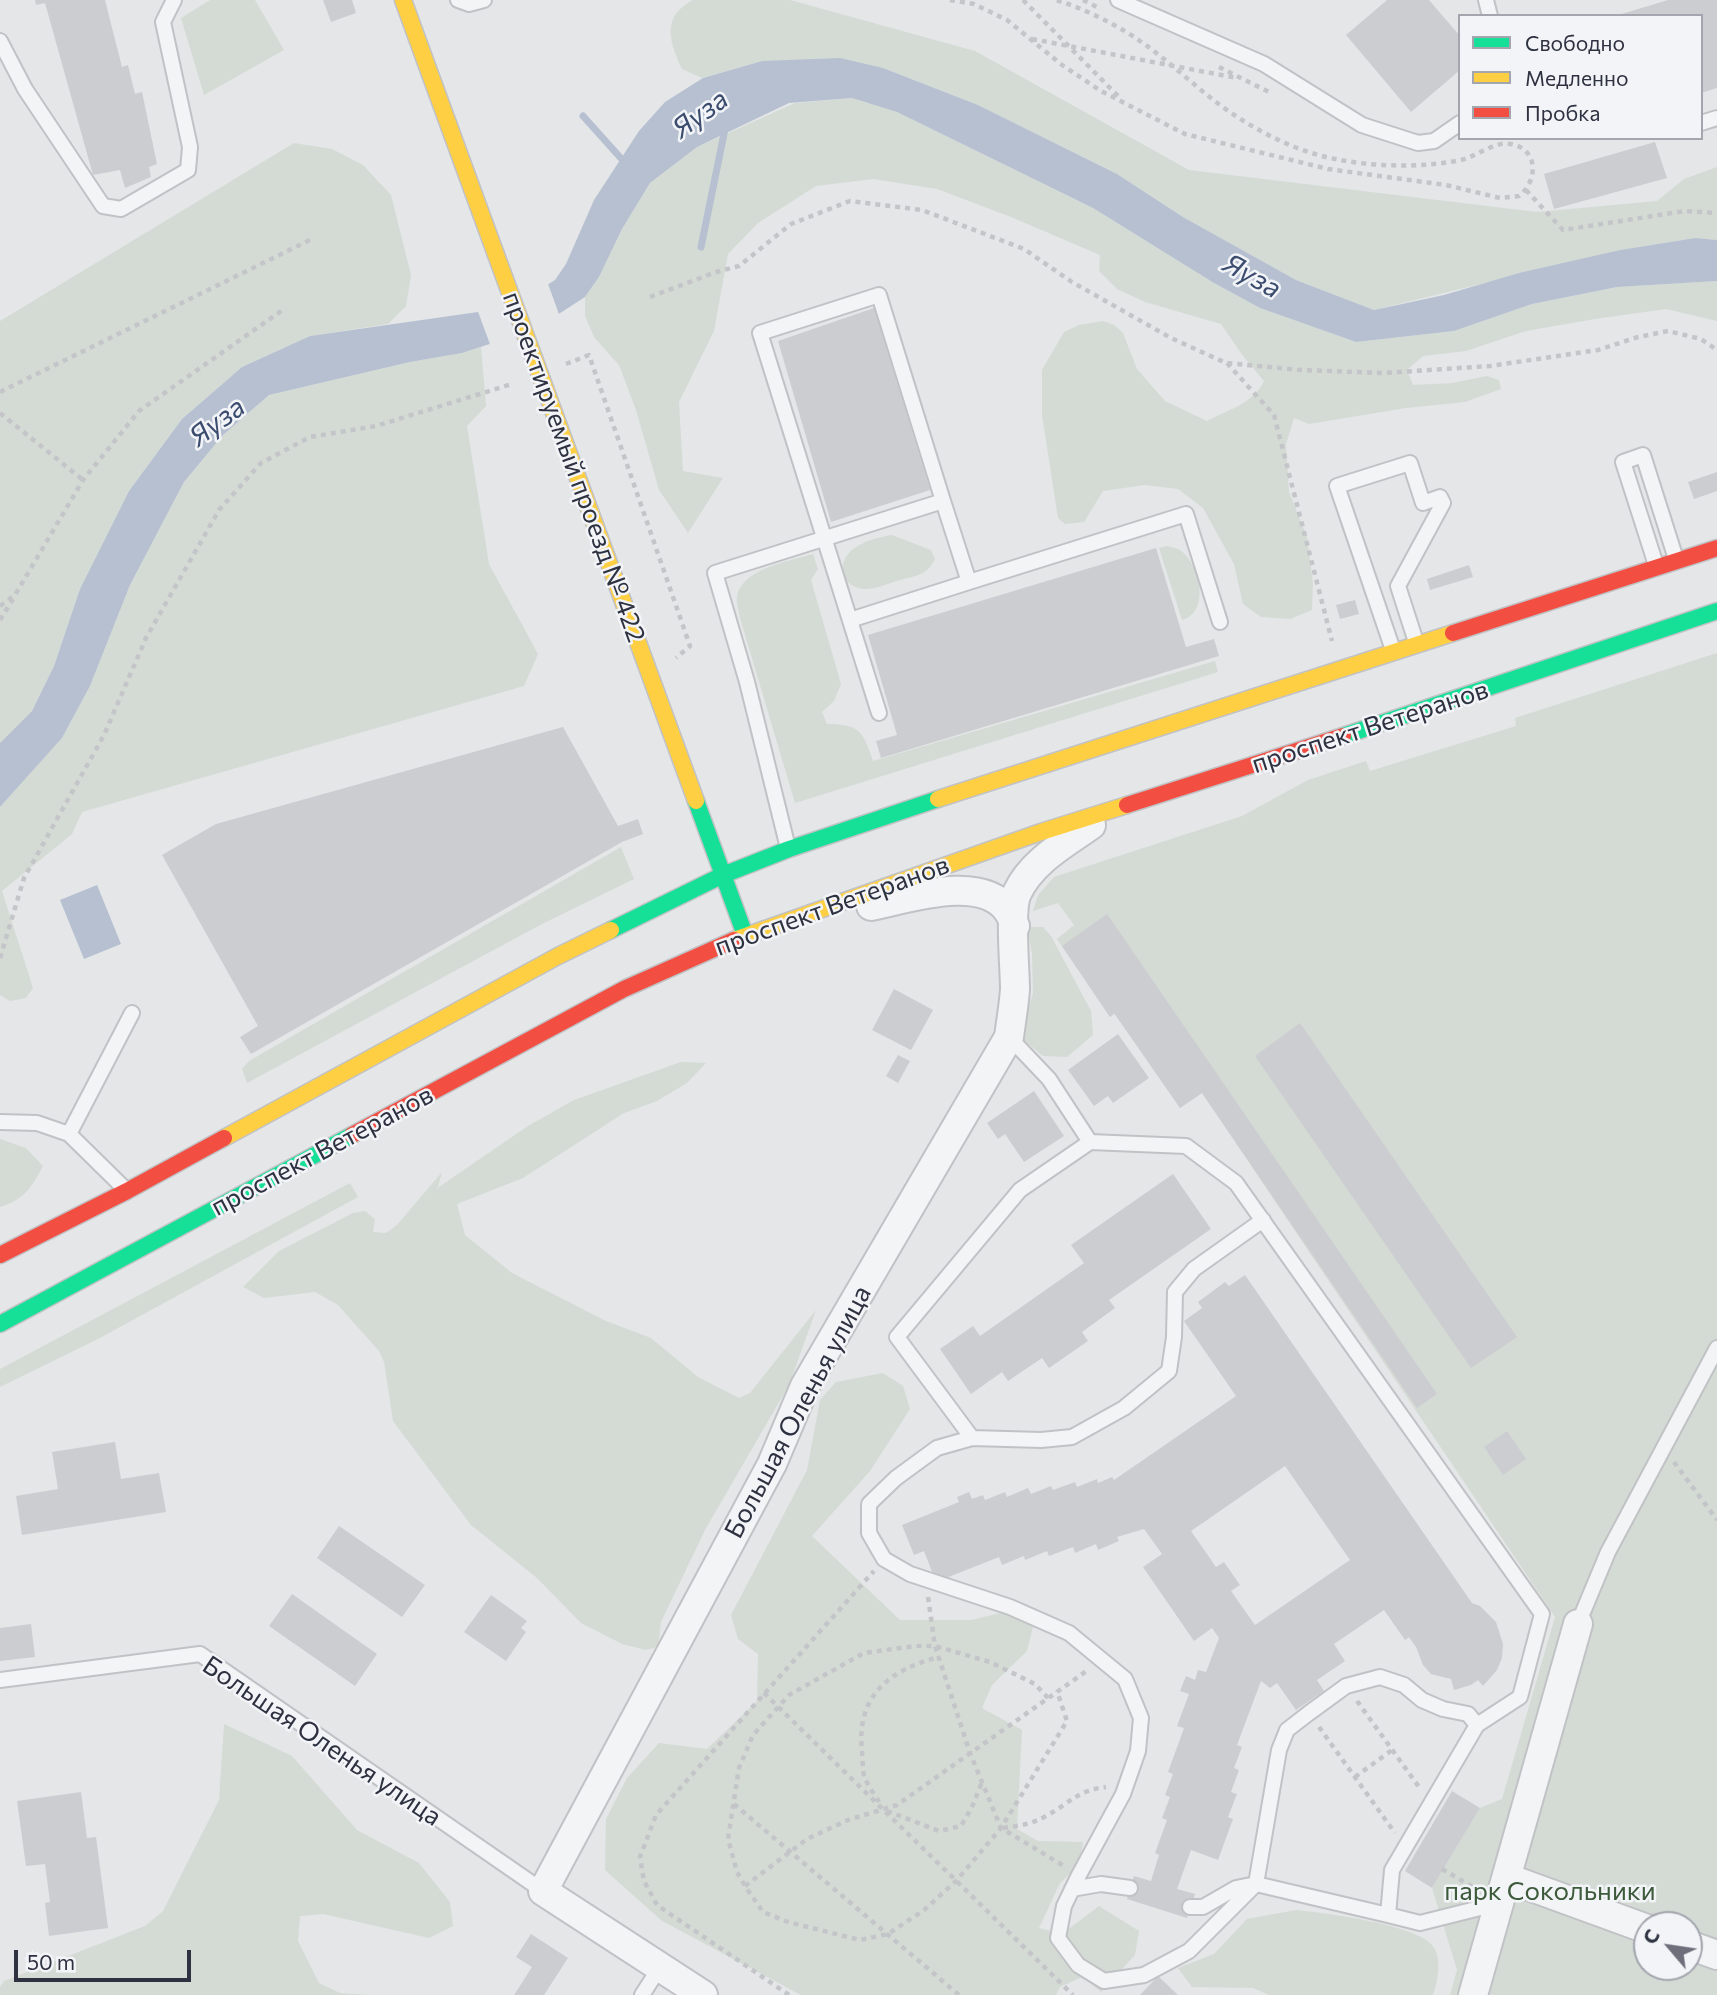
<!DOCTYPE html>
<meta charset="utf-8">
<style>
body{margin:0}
#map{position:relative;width:1717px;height:1995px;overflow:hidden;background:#e4e6e8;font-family:Commissioner,sans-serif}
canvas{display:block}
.legend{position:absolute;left:1458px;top:14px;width:245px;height:126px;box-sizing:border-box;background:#f2f4f7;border:2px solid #a3a6ae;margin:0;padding:9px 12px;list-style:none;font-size:21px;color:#2d3140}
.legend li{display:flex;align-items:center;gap:14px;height:35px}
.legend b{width:35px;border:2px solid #a3a6ae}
.north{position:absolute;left:1633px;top:1911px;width:70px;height:70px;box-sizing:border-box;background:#f2f4f7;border:2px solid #a3a6ae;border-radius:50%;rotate:299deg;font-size:19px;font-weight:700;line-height:28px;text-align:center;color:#2d3140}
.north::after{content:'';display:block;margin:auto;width:24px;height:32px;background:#6d707b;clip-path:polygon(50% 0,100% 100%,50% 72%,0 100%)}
.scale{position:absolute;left:14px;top:1950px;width:177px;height:32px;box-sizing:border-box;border:4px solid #2d3140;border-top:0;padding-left:9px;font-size:21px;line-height:24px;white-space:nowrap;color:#2d3140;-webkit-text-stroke:5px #f2f4f7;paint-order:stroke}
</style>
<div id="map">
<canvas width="1717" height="1995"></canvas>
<ul class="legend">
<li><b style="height:9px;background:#16e098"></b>Свободно</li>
<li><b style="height:9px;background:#ffcf43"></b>Медленно</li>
<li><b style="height:9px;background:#f24e42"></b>Пробка</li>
</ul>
<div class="north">С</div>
<div class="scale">50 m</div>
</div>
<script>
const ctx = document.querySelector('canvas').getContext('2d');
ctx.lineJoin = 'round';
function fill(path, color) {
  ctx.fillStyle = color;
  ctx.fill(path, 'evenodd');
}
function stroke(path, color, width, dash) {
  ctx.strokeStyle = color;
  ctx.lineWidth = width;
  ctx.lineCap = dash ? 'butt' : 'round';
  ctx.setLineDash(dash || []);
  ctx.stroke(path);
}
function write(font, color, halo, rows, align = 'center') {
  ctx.font = font + ' Commissioner,sans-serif';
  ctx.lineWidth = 5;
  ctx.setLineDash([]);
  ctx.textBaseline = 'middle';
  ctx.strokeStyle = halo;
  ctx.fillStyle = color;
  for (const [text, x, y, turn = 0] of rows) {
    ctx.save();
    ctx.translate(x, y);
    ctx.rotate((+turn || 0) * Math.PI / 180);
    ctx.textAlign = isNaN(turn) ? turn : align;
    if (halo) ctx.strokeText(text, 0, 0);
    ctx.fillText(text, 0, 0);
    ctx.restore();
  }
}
fill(new Path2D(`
 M210 0H255L284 50 204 95 181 18Z
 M693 0H790L975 51 1189 170 1537 212 1657 201 1684 179 1717 167V240L1695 238 1620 250 1374 310 1296 280 1183 217 1117 174 978 105 883 68 762 61 702 78 682 69C670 43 660 17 693 0Z
 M852 98 897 112 1093 208 1214 283 1260 308 1356 342 1454 331 1532 304 1617 287 1717 281V321L1666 309 1595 319 1526 331 1466 351 1423 356 1407 370 1413 385 1452 383 1487 376 1499 380 1501 389 1465 402 1406 408 1309 424 1294 418 1286 444 1289 492 1307 537 1313 583 1312 610 1290 619 1261 617 1243 604 1234 564 1203 508 1178 489 1145 485 1103 491 1084 522 1065 524 1058 518 1042 415V370L1064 332 1079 325 1103 321 1114 325 1123 333 1137 369 1165 401 1207 421C1228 410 1254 403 1264 381L1243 356 1221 324 1145 302 1117 289 1099 271 1100 255 1011 217 937 189 873 179 816 186 758 223 728 254 714 331 679 402 683 471 723 478 688 533 659 490 636 410 619 365 594 337 585 316V297L599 277 622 229 650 183 697 147 795 103Z
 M294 143 332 149 363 165 391 195 411 275 406 306 388 324 310 336 242 367 182 419 129 491 80 589 54 666 32 711 0 743V321Z
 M481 347 486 406 467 426 489 564 538 654 524 686 82 812 72 834 2 891 33 988 26 998 10 1001 0 995V807L62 738 90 686 130 585 184 482 223 435 269 395 410 362 462 353Z
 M892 535 931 550 935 559C926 576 918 575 900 580 890 583 874 590 864 589 841 587 836 564 852 550 863 541 879 537 892 535Z
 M1167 546C1171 547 1175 548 1178 549 1199 560 1212 612 1182 620L1159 548Z
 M813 554 818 569 811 580 841 684 834 701 822 712 827 724C861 724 863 732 873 761L1215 661 1218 672 795 803 740 618C739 612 736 602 737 596 743 568 790 561 813 554Z
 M1717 653V1995H1450L1457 1970 1432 1888 1480 1808 1502 1799 1555 1617 1202 1093 1180 1108 1115 1014 1110 1017 1057 939 1074 925 1058 903 1033 911 1038 895 1054 877 1242 816 1308 780 1366 761 1370 771 1516 726 1515 718ZM1647 1925H1689V1967H1647Z
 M621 847 634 879 540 925 247 1083 242 1069 249 1061Z
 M1027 927H1043L1051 936 1091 1011 1093 1035 1067 1057 1043 1056 1025 1041 1022 1029 1033 993 1032 954Z
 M681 1062 706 1063 687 1083 657 1101 624 1113 523 1178 457 1204 465 1235 512 1273 606 1321 651 1338 698 1377 739 1398 750 1393 816 1310 789 1385 705 1530 661 1622 658 1647 646 1650 622 1644 581 1623 537 1578 471 1525 393 1421 384 1362 379 1351 338 1305 315 1292 264 1298 243 1287 279 1251 353 1213 365 1211 375 1219 373 1232 386 1233 397 1225 442 1172 437 1191 439 1187 528 1126 574 1100Z
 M0 1139 26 1148 43 1166C32 1187 24 1200 0 1207Z
 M350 1183 358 1197 98 1339 0 1387V1369Z
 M883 1373 903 1386 910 1409 870 1471 812 1536 900 1620H971L1017 1609 1033 1627 1027 1651 992 1685 982 1708 1022 1730 1017 1829 1038 1841 1083 1842 1080 1865 1060 1883 1039 1928 1062 1934 1099 1906 1139 1931 1135 1955 1101 1992 1082 1977 1060 1987 1056 1995H801L662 1921 605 1870 606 1819 627 1778 659 1743 707 1749 757 1701 758 1654 738 1639 731 1615 807 1470 820 1400 836 1382Z
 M224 1724 292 1756 357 1830 419 1863 450 1902 453 1926 429 1938 323 1914 300 1916 298 1941 319 1983 340 1993 369 1995H0V1987L4 1981 145 1926 163 1911 219 1800Z
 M1296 1910C1325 1913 1412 1924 1431 1944 1443 1957 1438 1980 1433 1995H1269L1253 1988 1192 1987 1178 1968 1214 1954 1247 1919Z`), '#d4dbd5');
fill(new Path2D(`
 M840 58 883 68 978 105 1117 174 1183 217 1296 280 1374 310 1444 295 1519 273 1620 250 1695 238 1717 240V281L1617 287 1532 304 1454 331 1356 342 1260 308 1214 283 1093 208 897 112 852 98 789 103 697 147 650 183 622 229 599 277 585 297 554 317 511 337 462 353 410 362 269 395 223 435 184 482 130 585 90 686 62 738 0 807V743L32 711 54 666 80 589 129 491 182 419 242 367 310 336 492 310 526 298 555 280 566 264 594 200 639 131 665 102 703 78 762 61Z
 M97 885 121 944 84 959 60 900Z`), '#b6c0d0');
fill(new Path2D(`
 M547 281 560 317 512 340 491 347 477 309 491 306 524 295Z`), '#e4e6e8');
stroke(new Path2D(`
 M583 116 627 165
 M701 247 726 124`), '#b6c0d0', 7);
fill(new Path2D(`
 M35 0H105L122 67 128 65 135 94 142 92 157 164 149 167 151 177 125 188 120 170 93 175 45 3 36 5Z
 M323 0H352L356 13 331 22Z
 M1387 0H1429L1460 36V70L1411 112 1346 35Z
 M1668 0H1717V88L1701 93V16H1615Z
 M1655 142 1667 178 1554 209 1544 174Z
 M874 308 930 490 831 522 778 341Z
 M1717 472V491L1694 499 1688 482Z
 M1156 548 1186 647 1214 639 1219 656 881 758 876 741 897 735 868 635Z
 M1469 565 1473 577 1430 590 1427 579Z
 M1355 600 1359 614 1340 619 1336 605Z
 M563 727 618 826 638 819 643 834 622 842 251 1054 240 1037 258 1026 162 855 216 824Z
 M1107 914 1437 1394 1417 1408 1202 1093 1180 1108 1114 1013 1110 1017 1062 946Z
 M894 989 933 1010 911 1050 872 1030Z
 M1300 1023 1517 1337 1471 1368 1255 1056Z
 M1118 1034 1149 1078 1113 1103 1108 1096 1094 1106 1068 1070Z
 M898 1055 910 1061 898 1083 886 1076Z
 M1034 1091 1064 1136 1024 1162 1005 1134 998 1139 987 1123Z
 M1173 1174 1211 1229 1109 1300 1115 1308 1082 1332 1088 1341 1049 1368 1042 1358 1008 1381 1002 1372 971 1394 940 1349 973 1326 980 1336 1084 1263 1071 1245Z
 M1245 1275 1472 1603 1480 1606 1496 1622 1503 1644 1502 1658 1497 1670 1483 1686 1478 1680 1471 1685 1454 1690 1451 1679 1431 1674 1423 1665 1416 1647 1409 1637 1405 1640 1384 1610 1334 1644 1345 1661 1317 1680 1324 1691 1296 1710 1277 1683 1270 1688 1261 1681 1237 1745 1242 1747 1234 1768 1239 1770 1231 1792 1237 1794 1228 1817 1233 1819 1218 1860 1191 1850 1177 1889 1195 1894 1187 1918 1127 1899 1134 1876 1151 1881 1159 1855 1155 1853 1167 1820 1162 1818 1170 1797 1165 1795 1173 1774 1168 1772 1184 1728 1177 1726 1189 1694 1180 1691 1186 1676 1195 1680 1198 1670 1206 1672 1219 1638 1212 1628 1194 1641 1143 1567 1162 1554 1144 1529 1117 1537 1119 1541 1098 1550 1096 1544 1075 1553 1073 1547 1049 1556 1047 1551 1025 1560 1024 1556 1002 1565 999 1557 936 1582 924 1551 914 1555 902 1525 959 1502 957 1497 969 1492 972 1499 983 1495 985 1500 1005 1492 1007 1497 1028 1488 1031 1494 1051 1486 1053 1490 1075 1482 1077 1487 1097 1479 1098 1483 1112 1477 1114 1480 1236 1396 1184 1321 1202 1308 1198 1302 1225 1282 1229 1286ZM1285 1466 1350 1560 1255 1625 1231 1591 1240 1585 1224 1562 1216 1567 1191 1531Z
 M1507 1431 1526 1459 1503 1475 1484 1447Z
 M115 1442 121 1479 159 1473 166 1512 22 1535 16 1496 58 1489 52 1452Z
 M339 1526 425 1585 402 1617 317 1558Z
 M292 1594 377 1654 355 1686 269 1626Z
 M491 1595 527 1621 521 1628 526 1632 506 1661 464 1632Z
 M31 1624 35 1657 0 1661V1628Z
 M1452 1791 1480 1808 1432 1888 1405 1871Z
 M81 1792 87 1838 96 1837 108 1928 49 1936 45 1903 50 1902 45 1864 26 1866 17 1801Z
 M531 1934 568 1958 544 1995H514L532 1967 516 1957Z
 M1158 1976 1178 1995H1140Z`), '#cccdd0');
const lane = new Path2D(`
 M458 0 469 4 484 0
 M1118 0 1264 64 1362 125 1418 143 1434 141 1460 123
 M1486 0 1490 16
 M0 41 25 89 103 206 121 209 188 170 190 147 163 22 174 0
 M1701 123 1717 118
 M1656 565 1623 462 1643 455 1676 559
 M850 620 969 582
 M1393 650 1337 486 1410 463 1423 503 1440 497 1443 503 1398 586 1416 642
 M879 713 760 333 879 295 943 501
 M788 848 747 682 715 573 943 501 969 582 1186 514 1220 622
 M1009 1037 1049 1079 1090 1142 1186 1146 1236 1183 1542 1614 1520 1697 1477 1725 1392 1870 1388 1915 1420 1923 1500 1903
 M0 1122 37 1123 69 1134
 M126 1190 69 1134 132 1013
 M1263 1220 1194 1269 1175 1292 1174 1337 1169 1371 1124 1408 1072 1437 1041 1440 972 1438 937 1448 896 1478 869 1504V1533L884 1559 910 1574 1010 1607 1069 1633 1125 1679 1141 1718 1138 1751 1123 1794 1079 1875 1064 1906 1058 1938 1078 1965 1104 1981 1144 1975 1189 1951 1256 1884 1388 1915
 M972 1438 897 1337 1020 1190 1090 1142
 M1578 1624 1608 1552 1717 1348
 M0 1680 200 1654 543 1891
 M1072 1889 1101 1884 1130 1888
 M1190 1907H1203L1236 1888 1256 1884 1279 1750 1287 1730 1309 1713 1346 1686 1380 1677 1404 1685 1422 1700 1443 1709 1468 1714 1477 1725
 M642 1995 660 1967`);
const street = new Path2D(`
 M871 906C907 899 982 873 1008 911 1011 915 1013 921 1015 926
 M1507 1878 1647 1929
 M1689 1945 1717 1955
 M703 1995 543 1891 772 1464 805 1386 1009 1037C1011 1021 1014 1005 1015 989 1015 967 1009 910 1017 893 1031 862 1064 844 1091 825
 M1473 1995 1578 1624`);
const fast = new Path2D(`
 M1343 736 1717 611
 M696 801 745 935
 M611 930 723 875 789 849 938 799
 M0 1324 352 1135`);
const slow = new Path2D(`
 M403 0 495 252
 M542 380 696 801
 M938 799 1453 633
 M734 940 1041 832 1127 805
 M224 1138 558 956 611 930`);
const jam = new Path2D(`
 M1453 633 1717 548
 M1127 805 1343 736
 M352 1135 624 989 734 940
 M0 1255 127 1191 224 1138`);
stroke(lane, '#c1c2c5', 18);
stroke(street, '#c1c2c5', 32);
stroke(fast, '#c1c2c5', 19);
stroke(slow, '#c1c2c5', 19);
stroke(jam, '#c1c2c5', 19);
stroke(new Path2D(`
 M950 0 974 4 1007 20 1062 65 1101 91 1185 134 1328 169 1446 185 1500 198 1519 196C1538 181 1539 149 1511 144 1494 141 1478 156 1461 160 1421 168 1375 167 1335 159 1293 151 1249 127 1216 102 1185 78 1157 50 1123 30 1102 18 1079 7 1056 0
 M1023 0 1121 99
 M1083 0 1101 9
 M1032 39 1237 78
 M1219 67 1271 93
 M1526 190 1563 230 1685 211 1717 213
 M650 297 716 272 739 266 791 224 850 201 922 210 1024 249 1072 282 1171 338 1226 363 1301 370 1384 373 1490 366 1598 350 1638 337 1668 331 1701 339 1717 350
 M1227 363 1274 415 1332 641
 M566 364 589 355 690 646 676 658
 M0 392 314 238
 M0 413 83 480
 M0 606 15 595 83 480 139 411 284 309
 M0 620 13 599
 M0 958 24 878 104 735 146 638 219 510 261 463 310 437 376 426 512 384
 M1674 1462 1717 1520
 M928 1597 935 1646 970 1753 1001 1828 1064 1866
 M764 1693 1073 1995
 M1048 1698 1035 1684 990 1662 935 1646H915L864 1653 789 1695 753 1735 739 1768 728 1839 737 1872 745 1886 763 1912 788 1922 860 1940 888 1934 923 1911 956 1881 1001 1828 1067 1721 1057 1691
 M1357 1701 1419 1787
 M1319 1727 1395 1833
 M1355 1777 1392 1750
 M879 1802C875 1795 868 1786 865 1778 862 1771 863 1760 862 1751 856 1696 889 1670 939 1657
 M734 1804 959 1995
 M887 1811 939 1831 961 1826 972 1807 982 1782
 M1003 1828C1019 1826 1032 1824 1046 1816 1070 1803 1078 1790 1106 1787
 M1442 1869 1478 1890
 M745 1886 807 1839 848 1820 897 1805 1088 1670
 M789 1995 657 1905 644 1881 640 1857 656 1815 874 1571`), '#c4c5c8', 4.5, [5, 5]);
stroke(lane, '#f3f4f5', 14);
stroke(street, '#f3f4f5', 28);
stroke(fast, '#16e098', 16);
stroke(slow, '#ffcf43', 16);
stroke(jam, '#f24e42', 16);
const slowBridge = new Path2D(`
 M495 252 542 380`);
stroke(slowBridge, '#c1c2c5', 19, []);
stroke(slowBridge, '#ffcf43', 16);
write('26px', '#2d3140', '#f2f4f7', [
 ["проектируемый проезд № 422",574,467,70],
 ["проспект Ветеранов",1370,727,-18],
 ["проспект Ветеранов",832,906,-20],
 ["проспект Ветеранов",322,1151,-28],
 ["Большая Оленья улица",798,1412,-62],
 ["Большая Оленья улица",322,1741,34]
]);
write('26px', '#3d5a3b', '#f2f4f7', [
 ["парк Сокольники",1550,1891]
]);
write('italic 28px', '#3b4c6f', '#f2f4f7', [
 ["Яуза",700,114,-36],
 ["Яуза",1252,276,29],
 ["Яуза",217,422,-37]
]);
</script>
